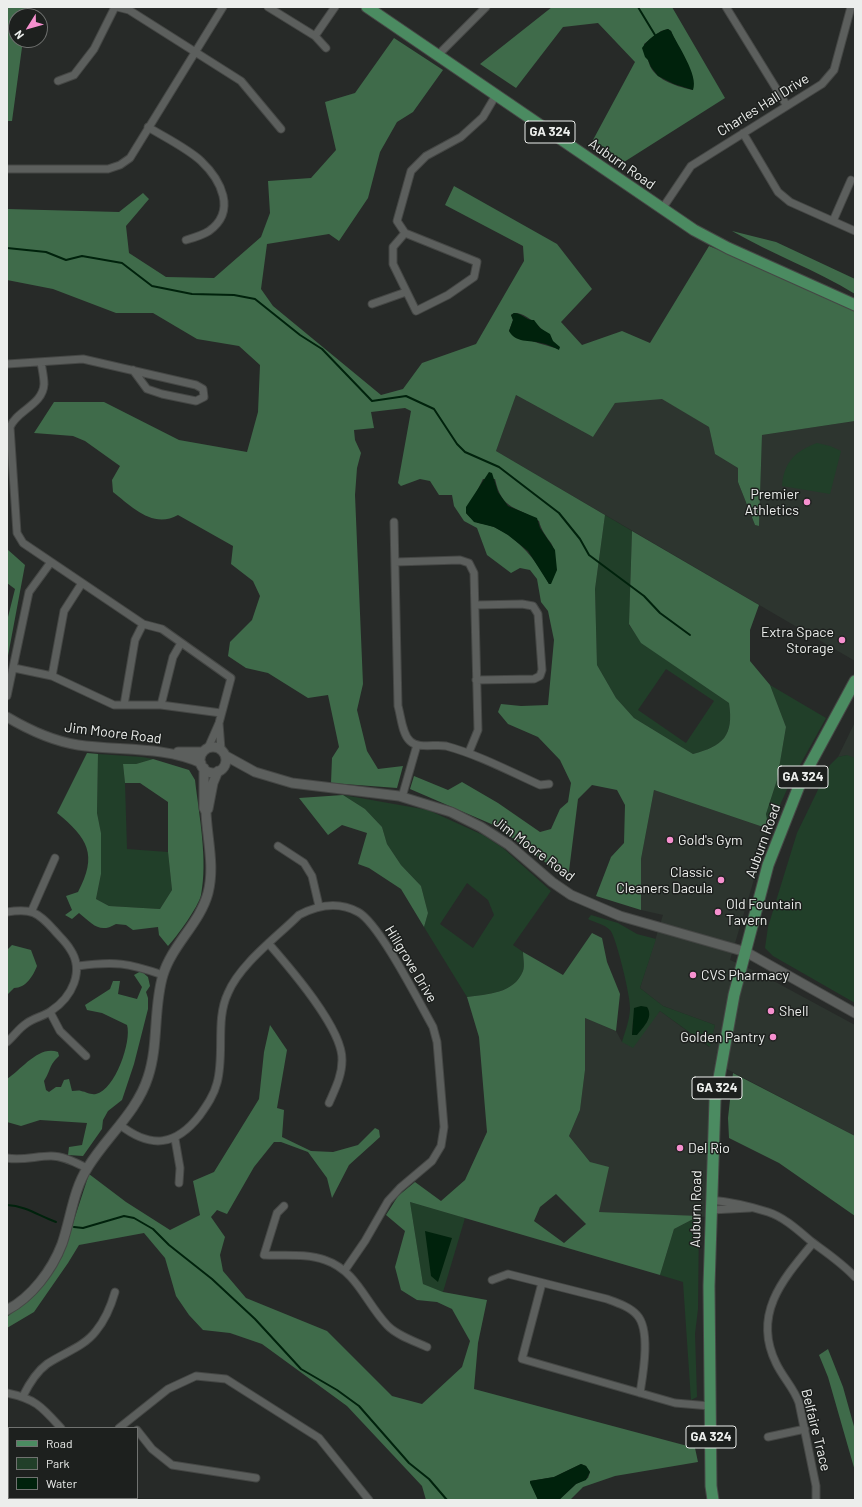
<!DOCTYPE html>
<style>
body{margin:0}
#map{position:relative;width:862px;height:1507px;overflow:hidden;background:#272a28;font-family:Barlow,sans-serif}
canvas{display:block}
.frame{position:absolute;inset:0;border:8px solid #eceeec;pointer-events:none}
.legend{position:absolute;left:8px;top:1427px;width:130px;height:72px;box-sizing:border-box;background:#1d201e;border:1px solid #707270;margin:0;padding:5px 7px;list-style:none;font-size:12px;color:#eceeec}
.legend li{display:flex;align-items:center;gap:8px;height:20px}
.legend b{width:20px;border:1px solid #707270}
.north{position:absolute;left:8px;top:8px;width:40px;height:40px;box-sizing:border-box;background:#1d201e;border:1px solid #707270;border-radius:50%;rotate:233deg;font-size:11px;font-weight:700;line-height:16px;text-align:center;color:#eceeec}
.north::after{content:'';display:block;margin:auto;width:14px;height:18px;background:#f690cf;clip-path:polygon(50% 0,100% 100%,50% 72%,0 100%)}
</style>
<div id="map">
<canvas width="862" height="1507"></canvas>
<div class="frame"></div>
<ul class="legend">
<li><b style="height:5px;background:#4b8b61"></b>Road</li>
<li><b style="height:11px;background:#213f29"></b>Park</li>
<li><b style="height:11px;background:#00220c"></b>Water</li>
</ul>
<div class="north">N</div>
</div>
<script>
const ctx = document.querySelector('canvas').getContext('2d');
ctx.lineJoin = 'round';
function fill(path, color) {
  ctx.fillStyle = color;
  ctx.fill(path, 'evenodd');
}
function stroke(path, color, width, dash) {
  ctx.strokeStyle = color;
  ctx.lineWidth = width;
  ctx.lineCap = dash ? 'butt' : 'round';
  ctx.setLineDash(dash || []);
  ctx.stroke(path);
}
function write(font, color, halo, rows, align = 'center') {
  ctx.font = font + ' Barlow,sans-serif';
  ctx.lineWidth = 3;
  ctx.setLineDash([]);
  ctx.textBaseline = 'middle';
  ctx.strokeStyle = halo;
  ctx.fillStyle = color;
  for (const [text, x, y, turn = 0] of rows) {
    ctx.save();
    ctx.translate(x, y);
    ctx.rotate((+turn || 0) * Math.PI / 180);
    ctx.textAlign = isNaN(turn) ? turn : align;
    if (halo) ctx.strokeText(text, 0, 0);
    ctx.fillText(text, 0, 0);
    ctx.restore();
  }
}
fill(new Path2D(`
 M516 395 593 437 615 403 662 398 709 427 715 454 738 468V482L755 525 759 526 762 435 855 421V661L496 451Z
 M855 722V765L847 755 838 757Z
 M654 790 769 829 730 960 757 972 855 1025V1136L721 1066 709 1217 599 1212 590 1162 569 1136 580 1110 585 1070V1018L616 1031 622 1042 660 1011 709 1047 715 1025 663 1006 640 988 663 915 641 910V859Z`), '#2d352f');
fill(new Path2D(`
 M817 443 830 446 841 451 830 494 782 486C784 462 795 451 817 443Z
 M605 515 632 531 629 625 642 643 729 703C734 736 723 746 693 754L634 718 616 698 597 665 595 589ZM666 669 714 701 686 743 638 710Z
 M770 685 826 718 790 783 769 829 766 814 777 780 786 727Z
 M98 754 142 757 153 759 136 764H123L125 783 127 849 168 852 172 890 160 909 109 906 96 899 101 874V833L97 813Z
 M847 755 855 758V1003L773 956 765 948 768 927 797 833 830 765 838 757Z
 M343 795 428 810 483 835 503 848 551 891 513 945 523 952C523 957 525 966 523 971 514 994 487 994 467 997L424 927 428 913 421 886 401 865 387 844 382 827 365 809ZM467 883 488 900 494 915 473 948 440 924Z
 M591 915 618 923 637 934 656 939 640 988 663 1006 715 1025 710 1047 660 1011 633 1048 622 1042C625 1032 630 1019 630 1008 631 998 616 936 610 930 604 924 596 923 588 919ZM647 1007C653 1018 643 1027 637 1035H632L633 1020Z
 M410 1202 465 1218 443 1292 423 1284Z
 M699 1216 698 1309 695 1334 697 1397 691 1400 683 1282 660 1275 674 1229Z`), '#213f29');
fill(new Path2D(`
 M7 7H25L27 15 16 16V40H23L12 121H7Z
 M552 7H672L725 98 624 162 593 140 635 62 598 23 563 27 516 88 480 64ZM668 29 671 31C679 51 694 67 693 90 679 87 657 81 650 66 647 59 646 51 644 44L661 31Z
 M394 38 443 70 413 112 397 122 380 152 368 198 339 241 329 234 267 244 261 289 273 306 381 395 403 389 422 363 476 344 524 261 523 246 445 205 454 186 557 244 592 289 561 322 582 345 622 331 650 343 709 246 774 272 855 310V421L762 435 759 526 755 525 738 482V468L715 454 709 427 662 399 615 403 593 437 516 395 496 451 605 515 595 589 597 665 616 698 634 718 693 754C723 746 734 736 729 703L641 643 629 624 632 531 759 605 750 630V661L770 685 786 727 777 780 766 814 769 829 654 790 641 859V910L596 896 611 857 624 843 625 805 617 790 592 785 578 799 568 879 496 826 410 789 414 776 448 790 462 782 498 803 540 832 551 829 560 809 568 802 571 783 560 760 538 737 508 724 498 712 501 704 521 706 548 705 554 640 548 611 541 602 537 579 530 570 520 568 511 573 487 555 477 528 464 521 454 506 452 495H439L430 481 420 479 401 486 398 483 411 411 405 408 371 412 374 428 354 430 355 440 361 453 357 468 355 495 363 684 357 710 367 751 378 769 403 766 397 788 331 783 332 758 339 747 328 695 308 698 268 673 246 668 228 656 230 642 252 620 260 596 253 581 231 564 233 546 178 515C153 529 132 507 113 492L112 480 120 466 85 441 73 436 34 433 54 402H104L179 440 247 452 258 412 260 365 239 346 197 339 153 313H116L53 289 7 280V209L119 212 143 193 149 199 126 226 129 253 166 277 214 278 261 237 270 213 268 181 311 178 336 150 325 102 355 93ZM514 313C529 312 550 337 559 349 541 344 525 340 509 331L513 320 511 315ZM483 479H495C502 511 517 506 539 521 541 530 546 536 551 543 559 556 552 571 549 584 537 561 519 539 496 528 481 521 478 527 466 513Z
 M732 231 776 242 855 279V294C816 270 772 254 732 231Z
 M7 549 25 565 7 661V621L15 589 7 583Z
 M87 753 98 754 97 813 101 833V874L96 899 109 906 160 909 172 890 168 852V802L140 783H125L123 764H136L153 759 189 770 195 780C199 815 208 860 201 895 199 906 176 938 168 946L159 935 158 927 133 930 126 925 116 924C99 934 93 924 79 913L72 919 65 915 72 910 66 896 78 892C98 855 88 838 57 813Z
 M343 795 365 809 382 827 387 844 401 865 421 886 428 913 424 927 401 889 369 868 358 864 367 833 342 825 328 835 299 798Z
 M592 933 602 938 607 962 620 994 616 1031 585 1018V1070L580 1110 569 1136 590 1162 609 1167 599 1212 699 1216 674 1229 660 1275 410 1202 423 1284 443 1292 487 1300 478 1343 474 1389 695 1448 698 1462 615 1476 583 1487 570 1500H559L576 1484 588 1478 590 1472 586 1466 581 1464 554 1477 530 1481 538 1500H426L422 1486 347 1406 262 1344 230 1333 203 1330 189 1315 176 1296 165 1258 144 1233 79 1245 68 1263 34 1312 7 1328V1317L38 1290 62 1257 89 1174 126 1202 170 1230 200 1215 193 1181 214 1172 259 1099 264 1052 270 1025 287 1050 277 1108 284 1110 282 1137 311 1151 333 1152 358 1145 375 1128 379 1130 380 1137 349 1165 332 1198 327 1178 308 1152 281 1142H274L254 1167 227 1214 217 1210 211 1217 225 1237 220 1255 223 1271 246 1298 327 1331 392 1396 422 1404 462 1367 470 1341 452 1309 437 1302 417 1300 401 1290 395 1267 405 1231 386 1215 398 1196 415 1182 441 1201 465 1180 487 1132 479 1037 467 997C487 994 514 994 523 971 525 966 523 957 523 952L563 975ZM556 1194 586 1224 564 1243 534 1221 540 1207Z
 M12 945 31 950 37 966C33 976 26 988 14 988L7 995V950Z
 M141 971 148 977 150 986 146 992 148 998V1009L134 1064 122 1100 108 1111 103 1120 102 1129 83 1156 68 1155 69 1147 82 1145 87 1123 40 1120 21 1126 7 1122V1079C22 1069 39 1045 58 1052L59 1056C49 1065 51 1070 44 1081L46 1090 49 1092 56 1087H61L64 1080 69 1079 72 1091C75 1091 79 1090 81 1091 87 1092 90 1095 96 1094 115 1090 132 1041 127 1025L102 1013 87 1010 85 1005 110 989 113 981H120L118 994 137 999 142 987 134 975Z
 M733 1073 855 1136V1216L779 1163 729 1138 728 1118Z
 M828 1349 843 1387 855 1430V1471L828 1377 819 1355Z
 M9 1495V1498H61V1500H7Z`), '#3f6b4a');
fill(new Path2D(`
 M668 29 671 31C677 45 699 75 693 90L674 84 658 76 651 67 648 60 645 57 642 48C647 40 658 31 668 29Z
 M514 313C522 313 526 321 534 320L540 328 550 334 553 341 560 347 559 350C553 347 547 344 541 343 530 340 515 343 509 331L513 320 511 315Z
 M489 472 492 473 498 492 508 506 537 518 540 528 555 550 557 570 551 584H549L528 551 508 535 494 527 474 522 466 513V507Z
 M641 1006 647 1007C654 1018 643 1027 637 1035H632L634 1008Z
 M425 1231 452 1238 438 1282 431 1276Z
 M581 1464 586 1466 590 1472 586 1480 576 1484 559 1500H538L530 1483V1481L554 1477Z`), '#00220c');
stroke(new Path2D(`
 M638 7 655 35
 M7 248 46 252 66 260 82 256 122 263 152 286 192 294 234 295 255 299 300 335 322 349 372 401 406 396 434 409 457 444 465 452 499 467 559 513 580 539 589 555 644 596 660 613 690 635
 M7 1205C26 1206 39 1216 56 1222
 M74 1227 83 1228 124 1216 134 1218 153 1229 169 1245 212 1279 255 1319 301 1369 337 1390 359 1406 409 1463 429 1479 447 1500`), '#00220c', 2);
const minor = new Path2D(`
 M117 7 129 10 241 81 281 129
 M268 7 315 36 335 7
 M726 7 787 106
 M315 36 326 48
 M438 55 486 7
 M58 81 74 75 94 49 115 7
 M148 127C164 137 187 148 201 161 221 180 237 211 209 231 203 235 193 238 186 240
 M743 133 778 192 790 202 855 231
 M7 169H108L120 165 130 158 223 7
 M662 209 691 166 822 84 834 70 851 7
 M833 221 851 180
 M405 233 393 247V264L416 311 448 295 474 277 477 262 405 233 397 221 411 171 426 156 461 137 483 117 496 95
 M372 304 406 292
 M41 362C42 369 44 377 44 384 43 405 17 410 10 427L17 533 23 543 143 624 162 629 231 678 219 723 208 748
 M7 364 83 359 196 385 203 389 204 397 196 401 162 394 147 389 133 370
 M394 522 398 706C401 716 402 734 410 741 418 749 435 744 446 746 479 755 509 771 540 785L549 784
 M395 562 460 560 469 563 474 573 478 730 469 752
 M475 605 522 604 533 606 538 614 542 670 540 676 534 679 476 680
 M14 668 52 676 114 705H161L221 713
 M52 676 64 611 82 583
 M7 696 29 592 51 562
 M124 705 135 640 143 624
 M161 705 173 657 181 643
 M219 723 221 749
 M402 797 417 745
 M278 846 304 863 312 876 319 906
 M32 910 55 858
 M7 912C31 908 38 912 54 930 59 936 66 942 70 949 85 971 72 997 51 1011 44 1016 34 1018 27 1023 19 1028 14 1036 7 1042
 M269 944C290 968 343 1029 342 1060 342 1076 335 1089 329 1103
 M78 966C115 961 128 963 163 975
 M50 1012 60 1031 86 1056
 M120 1125C151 1149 176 1146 200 1115 207 1105 214 1095 217 1083 225 1054 215 1020 228 993 240 964 277 937 299 915 318 905 338 901 358 912 379 923 419 1002 433 1027L437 1042 444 1127 441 1146 432 1161 400 1188 388 1201 365 1241 345 1270
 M175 1139 180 1168 179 1183
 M7 1158C22 1161 36 1156 51 1156 64 1156 76 1163 87 1168
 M711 1200C732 1202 749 1206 768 1212 784 1217 799 1231 812 1242 827 1253 842 1263 855 1277
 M284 1206 277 1213 264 1255C283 1256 307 1253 325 1260 357 1271 365 1302 387 1325 396 1335 414 1341 427 1347
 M711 1210 750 1208
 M813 1243C783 1279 752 1314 776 1363 783 1378 794 1388 799 1403L816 1486V1500
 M492 1280 508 1274 607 1299C618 1303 630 1307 637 1315 651 1330 643 1374 640 1393
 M542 1283 522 1359 675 1403 710 1406
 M7 1393C36 1399 42 1407 61 1428
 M23 1396C29 1384 36 1372 47 1364 63 1353 84 1347 96 1331 105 1320 111 1306 115 1292
 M119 1428 168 1389 196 1376 226 1379 319 1438 369 1500
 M137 1430 152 1449 172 1465 256 1478
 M768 1437 805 1429`);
const tertiary = new Path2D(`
 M7 717C29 730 53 741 78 745 118 751 164 746 201 763
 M200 760a13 13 0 1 1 26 0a13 13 0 1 1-26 0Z
 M178 752H203
 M226 756 255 772 292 783 399 796 451 812 481 827 509 845 552 882 571 895 620 916 746 952 855 1013
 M208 809 213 783 218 771
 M7 1310C32 1297 52 1270 62 1244 71 1218 73 1190 88 1167 107 1136 137 1112 148 1077 159 1044 153 1008 163 975 172 945 200 923 208 893 215 866 207 839 206 812L204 808V768`);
const primary = new Path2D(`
 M367 7 694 230 728 248 855 305
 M713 1500 711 1486 709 1286 715 1100 734 995 768 865 801 781 855 681`);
stroke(minor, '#454745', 9);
stroke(tertiary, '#454745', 11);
stroke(primary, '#454745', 13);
stroke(minor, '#5c5f5d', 7);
stroke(tertiary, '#5c5f5d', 9);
stroke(primary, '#4b8b61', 11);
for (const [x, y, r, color] of [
 [807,502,4,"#f690cf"],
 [842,640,4,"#f690cf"],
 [670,840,4,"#f690cf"],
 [721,880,4,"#f690cf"],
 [718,912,4,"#f690cf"],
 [693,975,4,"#f690cf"],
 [771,1011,4,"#f690cf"],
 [773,1037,4,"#f690cf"],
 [680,1148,4,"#f690cf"]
]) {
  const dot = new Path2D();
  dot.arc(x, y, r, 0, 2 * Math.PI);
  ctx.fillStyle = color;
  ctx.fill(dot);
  stroke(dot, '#1d201e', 1.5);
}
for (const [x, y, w] of [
 [550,132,50],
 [803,777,50],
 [717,1088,50],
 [711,1437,50]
]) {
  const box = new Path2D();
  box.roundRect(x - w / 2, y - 11, w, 22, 3);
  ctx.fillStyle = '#1d201e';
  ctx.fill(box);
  stroke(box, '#eceeec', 1);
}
write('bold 13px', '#eceeec', null, [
 ["GA 324",550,132],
 ["GA 324",803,777],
 ["GA 324",717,1088],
 ["GA 324",711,1437]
]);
write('14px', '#eceeec', '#1d201e', [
 ["Charles Hall Drive",763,105,-32],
 ["Auburn Road",622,164,35],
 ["Jim Moore Road",113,733,7],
 ["Auburn Road",763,841,-70],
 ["Jim Moore Road",534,849,37],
 ["Hillgrove Drive",411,964,59],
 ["Auburn Road",696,1209,-89],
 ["Belfaire Trace",816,1430,76]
]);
write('14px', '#eceeec', '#1d201e', [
 ["Premier",799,494,"right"],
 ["Athletics",799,510,"right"],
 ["Extra Space",834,632,"right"],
 ["Storage",834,648,"right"],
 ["Gold's Gym",678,840],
 ["Classic",713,872,"right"],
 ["Cleaners Dacula",713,888,"right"],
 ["Old Fountain",726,904],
 ["Tavern",726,920],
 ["CVS Pharmacy",701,975],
 ["Shell",779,1011],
 ["Golden Pantry",765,1037,"right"],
 ["Del Rio",688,1148]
], 'left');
</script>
